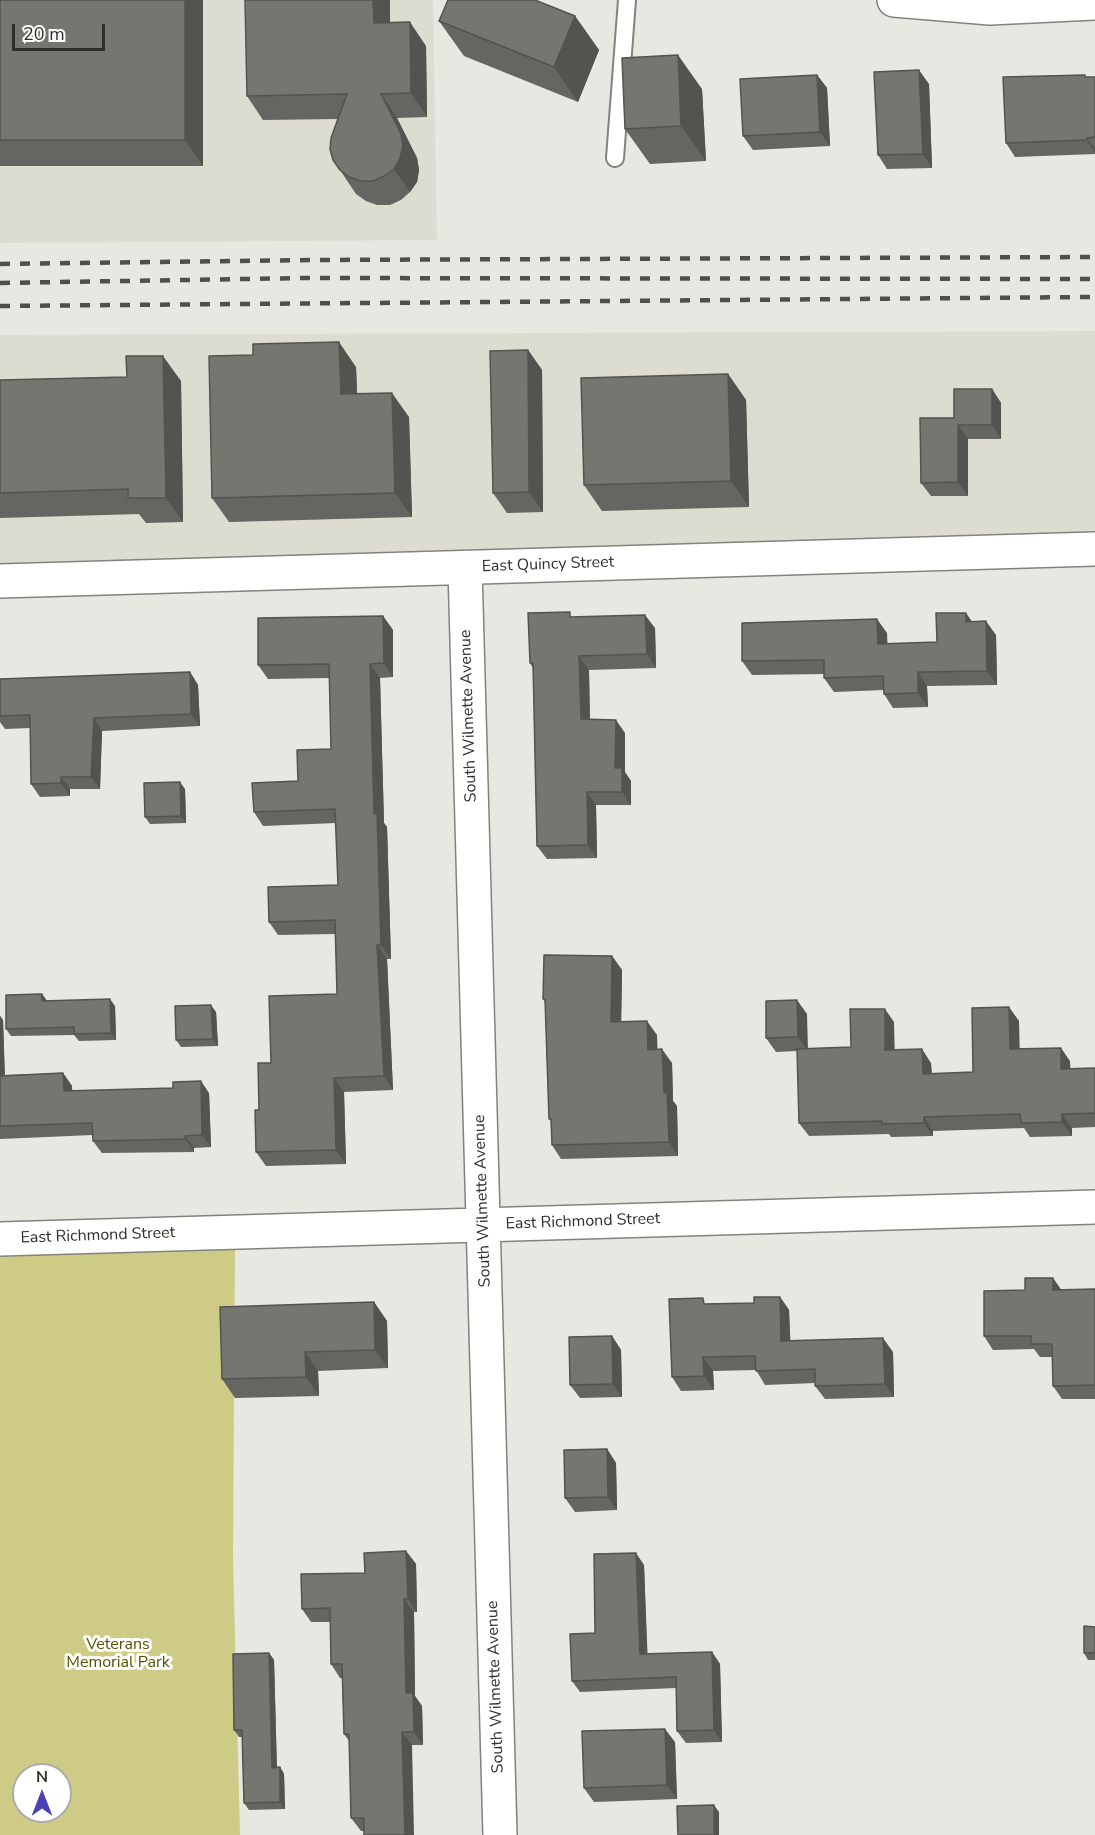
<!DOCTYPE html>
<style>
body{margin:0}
#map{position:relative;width:1095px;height:1835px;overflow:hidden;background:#e8e8e2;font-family:"Nunito Sans",sans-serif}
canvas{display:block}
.north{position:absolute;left:12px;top:1763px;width:60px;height:60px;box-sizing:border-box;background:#fffffe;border:2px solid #acacaa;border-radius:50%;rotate:0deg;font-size:16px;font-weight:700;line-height:24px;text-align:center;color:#2f2f2d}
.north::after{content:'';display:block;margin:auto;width:21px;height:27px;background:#4a40b7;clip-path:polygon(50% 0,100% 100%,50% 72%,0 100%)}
.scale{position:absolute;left:12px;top:24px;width:93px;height:27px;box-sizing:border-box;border:3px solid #2f2f2d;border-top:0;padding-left:8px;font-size:18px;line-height:21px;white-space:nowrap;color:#2f2f2d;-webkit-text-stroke:4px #fffffe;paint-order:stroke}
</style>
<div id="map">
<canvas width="1095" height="1835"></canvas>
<div class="north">N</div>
<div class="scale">20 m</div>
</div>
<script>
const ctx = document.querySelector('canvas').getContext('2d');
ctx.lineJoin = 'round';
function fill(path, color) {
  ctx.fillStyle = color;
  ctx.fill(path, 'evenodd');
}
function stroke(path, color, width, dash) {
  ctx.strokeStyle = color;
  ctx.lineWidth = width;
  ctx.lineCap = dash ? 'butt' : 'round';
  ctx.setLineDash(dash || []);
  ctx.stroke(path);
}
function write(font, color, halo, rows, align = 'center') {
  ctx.font = font + ' "Nunito Sans",sans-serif';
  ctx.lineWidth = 6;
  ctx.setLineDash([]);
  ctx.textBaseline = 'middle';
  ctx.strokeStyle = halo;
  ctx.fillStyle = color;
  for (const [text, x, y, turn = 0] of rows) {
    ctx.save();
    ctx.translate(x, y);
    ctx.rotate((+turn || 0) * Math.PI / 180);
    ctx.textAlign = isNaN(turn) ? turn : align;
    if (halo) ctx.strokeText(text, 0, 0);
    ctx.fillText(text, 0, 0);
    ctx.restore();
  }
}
fill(new Path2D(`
 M0 0H433L437 240 0 243Z
 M1095 331V533L0 568V335Z`), '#dcdcd0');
fill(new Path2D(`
 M235 1248 233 1559 240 1835H0V1254ZM24 1775H60V1811H24Z`), '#cecb86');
const service = new Path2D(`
 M615 158 627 0`);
const minor = new Path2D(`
 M894 0 990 8 1095 3
 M465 568 500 1835
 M0 581 1095 549
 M0 1239 1095 1207`);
stroke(service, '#83837e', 20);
stroke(minor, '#83837e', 36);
stroke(service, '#fff', 16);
stroke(minor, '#fff', 33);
stroke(new Path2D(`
 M0 264 312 260 1095 257
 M0 283 306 278 1095 279
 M0 306 1095 297`), '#4f4f4c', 4.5, [10, 10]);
fill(new Path2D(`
 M0 0H203V166H0Z
 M575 16 599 50 578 102 464 56 439 21Z
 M390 22 426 46 427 117 397 118 417 158 419 170 417 182 410 192 401 200 390 205H377L366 201 356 194 340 170 338 119 263 120 247 96Z
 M817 75 827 88 830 146 753 150 743 136Z
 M1086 77H1095V154L1015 157 1006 143Z
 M929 84 932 168 887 169 878 155Z
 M702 89 706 161 650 164 625 129Z
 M528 350 542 370 543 512 507 513 493 493Z
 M356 367 357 394 409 417 412 517 229 522 212 498Z
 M728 374 746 400 749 507 602 511 584 485Z
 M0 380 181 381 183 522 146 523 139 514 0 518Z
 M992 389 1001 403V439H968V496H931L921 483 954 418Z
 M383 616 393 630V677L380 678 384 823 387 827 391 959H387L393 1090 344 1092 346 1164 266 1166 256 1152 259 1110 271 1063 337 994 335 934 278 935 269 922 338 885 336 823 263 826 254 812 298 781 331 749 329 678 268 679 258 665Z
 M574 617 655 628 656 668 589 670 590 720 625 733V772L631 781V805H596L597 858 547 859 537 846 533 668 530 663Z
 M972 622 996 635 997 685 927 686 928 707 893 708 884 694V690L834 692 824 678V674L752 675 742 661 887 633V644L937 642Z
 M190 672 198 685 200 726 102 731 100 789H70V796L40 797 31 784 30 728 5 729 0 722V679Z
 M185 789 186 823 150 824 145 817Z
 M612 956 622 970 621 1022 657 1035V1049L672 1063 673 1101 677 1106 678 1156 561 1159 552 1145 551 1121 549 1119 545 1002 543 999Z
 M42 994 47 1001 115 1006 116 1040 79 1041 74 1035 11 1036 6 1029Z
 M216 1012 218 1046 181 1047 176 1040Z
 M807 1014V1049L851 1047 894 1022V1050L931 1063 932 1074 973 1072 1019 1021V1049L1070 1061V1068H1095V1127L1072 1128V1136L1030 1137 1024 1128 933 1131V1136L891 1137 889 1134 809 1136 799 1123 797 1051 776 1052 766 1038Z
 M0 1016 3 1020 5 1075 63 1073 72 1086V1091L209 1093 211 1147 194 1148V1152L102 1153 93 1141V1135L0 1139Z
 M1053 1278 1061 1290 1095 1289V1399H1062L1053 1386 1052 1357H1040L1034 1349 993 1350 984 1336 1025 1290Z
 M780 1297 789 1310 790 1341 893 1352 894 1397 825 1399 815 1386V1383L765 1385 756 1370 713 1371 714 1390 681 1391 672 1377 707 1304 754 1303Z
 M374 1302 387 1321 388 1368 318 1371 319 1396 235 1398 222 1379Z
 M612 1336 621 1350 622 1397 580 1398 570 1385Z
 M607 1449 616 1463 617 1510 575 1512 565 1498Z
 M406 1551 416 1564 417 1612H414L415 1696 422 1706 423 1745H412L364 1831H361L351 1818 349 1741 344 1734 342 1678H340L331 1664 330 1622H311L302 1609 365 1573Z
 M644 1565 647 1654 712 1652 720 1664 722 1742 686 1743 677 1731 676 1688 580 1692 572 1681 595 1633Z
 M1095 1627V1660H1088L1084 1653Z
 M269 1653 274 1660 277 1767H280L284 1774 285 1809 249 1810 244 1803 242 1737H239L234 1730Z
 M675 1742 677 1799 594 1802 584 1788Z`), '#656561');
fill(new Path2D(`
 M185 0H203V166L185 140Z
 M373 0H390V47L374 23Z
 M575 16 599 50 578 102 554 67Z
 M410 22 426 46 427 117 411 93Z
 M678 55 702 89 706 161 681 126Z
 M919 70 929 84 932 168 923 154Z
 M817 75 827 88 830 146 820 132Z
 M381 94 397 118 417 158 419 170 417 182 410 192 394 169Z
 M1087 138 1095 149V152L1087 140Z
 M339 342 356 367 358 419 341 394Z
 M528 350 542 370 543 512 529 492Z
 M163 356 181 381 183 522 166 498Z
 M728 374 746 400 749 507 731 481Z
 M992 389 1001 403V439L992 425Z
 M392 393 409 417 412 517 395 493Z
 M958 425 968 439V496L958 482Z
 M966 613 976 627 966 622Z
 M645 615 655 628 656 668 647 654Z
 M383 616 393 630V677L384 663Z
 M877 619 887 633 888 658 878 644Z
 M986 621 996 635 997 685 987 671Z
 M579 656 589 670 590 733 581 719Z
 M370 664 380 678 384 823 387 827 391 959 381 945 374 814Z
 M190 672 198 685 200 726 191 714Z
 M918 672 927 686 928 707 918 693Z
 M94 718 102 731 100 789 91 777Z
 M616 720 625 733V772L631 781V805L622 792 615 768Z
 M61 777 70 789V796L61 783Z
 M180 782 185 789 186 823 181 816Z
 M587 792 596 805 597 858 588 845Z
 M377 945 387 959 393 1090 384 1076Z
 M612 956 622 970 621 1036 611 1022Z
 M42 994 47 1001H42Z
 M110 999 115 1006 116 1040 111 1033Z
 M797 1000 807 1014 808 1051 798 1037Z
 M211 1005 216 1012 218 1046 213 1039Z
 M1009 1007 1019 1021 1020 1063 1010 1049Z
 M885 1009 894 1022 895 1063 885 1050Z
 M0 1016 3 1020 5 1088 0 1080Z
 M647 1021 657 1035 658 1064 648 1050Z
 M1061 1048 1070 1061 1071 1082 1061 1069Z
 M662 1049 672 1063 673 1101 677 1106 678 1156 669 1142 664 1093Z
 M922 1049 931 1063 932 1088 923 1074Z
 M63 1073 72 1086 73 1103 64 1091Z
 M334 1078 344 1092 346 1164 336 1150Z
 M201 1081 209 1093 211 1147 202 1135Z
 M1062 1114 1072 1128V1136L1062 1122Z
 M924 1117 933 1131V1136L924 1123Z
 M185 1136 194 1148V1152L185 1139Z
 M1053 1278 1062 1291 1053 1290Z
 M780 1297 789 1310 791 1355 781 1341Z
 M374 1302 387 1321 388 1368 375 1350Z
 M612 1336 621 1350 622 1397 613 1384Z
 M883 1338 893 1352 894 1397 885 1384Z
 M305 1352 318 1371 319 1396 306 1377Z
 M703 1357 713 1371 714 1390 704 1376Z
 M607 1449 616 1463 617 1510 608 1497Z
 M406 1551 416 1564 417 1612 408 1599Z
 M636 1553 644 1565 648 1666 640 1654Z
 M404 1599 414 1612 415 1696 422 1706 423 1745 414 1732 406 1693Z
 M712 1652 720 1664 722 1742 714 1730Z
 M269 1653 274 1660 277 1775 272 1768Z
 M665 1729 675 1742 677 1799 667 1785Z
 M402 1732 412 1745 414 1835H405Z
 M280 1767 284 1774 285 1809 280 1802Z
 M714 1805 719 1812V1835H714Z`), '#53534f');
const building = new Path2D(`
 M0 0H185V140H0Z
 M245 0H373L374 23 410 22 411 93 381 94 401 134 403 146 400 158 394 169 384 176 373 181H361L349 177 340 170 333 160 330 149 331 138 347 94 247 96Z
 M448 0H535L575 16 554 67 439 21Z
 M678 55 681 126 625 129 622 58Z
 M919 70 923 154 878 155 874 72Z
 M817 75 820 132 743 136 740 79Z
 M1085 75V77H1095V137L1087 138V140L1006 143 1003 77Z
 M339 342 341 394 392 393 395 493 212 498 209 356 253 355V344Z
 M528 350 529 492 493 493 490 351Z
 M126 356H163L166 498H128V489L0 493V380L127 377Z
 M728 374 731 481 584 485 581 378Z
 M954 389H992V425H958V482L921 483 920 418H954Z
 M570 612V617L645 615 647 654 579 656 581 719 616 720 615 768H622V792H587L588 845 537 846 533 663H530L528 613Z
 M936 613H966V622L986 621 987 671 918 672V693L884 694 883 676 824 678V660L742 661V623L877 619 878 644 937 642Z
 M383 616 384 663 370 664 374 814H377L381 945H377L384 1076 334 1078 336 1150 256 1152 255 1110H259L258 1063H271L269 996 337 994 335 920 269 922 268 887 338 885 335 809 254 812 252 783 298 781 297 750 331 749 329 664 258 665V618Z
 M190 672 191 714 94 718 91 777H61V783L31 784 30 715 0 716V679Z
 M180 782 181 816 145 817 144 783Z
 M544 955 612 956 611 1022 647 1021 648 1050 662 1049 664 1093H667L669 1142 552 1145 551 1119H549L545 999H543Z
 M42 994V1001L110 999 111 1033 74 1034V1027L6 1029V995Z
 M797 1000 798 1037 766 1038V1001Z
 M211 1005 213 1039 176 1040 175 1006Z
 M1009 1007 1010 1049 1061 1048V1069L1095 1068V1113L1062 1114V1122L1021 1123 1020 1114 924 1117V1123L882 1124V1121L799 1123 797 1049 851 1047 850 1009H885V1050L922 1049 923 1074 973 1072 972 1008Z
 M63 1073 64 1091 173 1088V1082L201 1081 202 1135 185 1136V1139L93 1141 92 1123 0 1126V1076Z
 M1025 1278H1053V1290L1095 1289V1385L1053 1386 1052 1344H1031V1336H984V1291L1025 1290Z
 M754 1297H780L781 1341 883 1338 885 1384 815 1386V1369L756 1371 755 1356 703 1357 704 1376 672 1377 669 1299 703 1298 704 1304 754 1303Z
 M374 1302 375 1350 305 1352 306 1377 222 1379 220 1307Z
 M612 1336 613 1384 570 1385 569 1337Z
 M607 1449 608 1497 565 1498 564 1450Z
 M406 1551 408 1599H404L406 1693H413L414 1732H402L405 1835H364V1818H351L349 1734H344L342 1664H331L330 1608 302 1609 301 1574 365 1573 364 1553Z
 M636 1553 640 1654 712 1652 714 1730 677 1731 676 1677 572 1681 570 1634 595 1633 594 1554Z
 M1084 1626 1095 1627V1653H1084Z
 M269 1653 272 1768 280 1767V1802L244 1803 242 1730H234L233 1654Z
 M665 1729 667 1785 584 1788 582 1731Z
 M714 1805V1835H678L677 1806Z`);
fill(building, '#767671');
stroke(building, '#53534f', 1.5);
write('16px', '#2f2f2d', '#fffffe', [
 ["East Quincy Street",548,565,-2],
 ["South Wilmette Avenue",469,716,-92],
 ["South Wilmette Avenue",483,1201,-92],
 ["East Richmond Street",583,1222,-2],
 ["East Richmond Street",98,1236,-2],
 ["South Wilmette Avenue",496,1687,-92]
]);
write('16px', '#555104', '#fffffe', [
 ["Veterans",118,1645],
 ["Memorial Park",118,1663]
]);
</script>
